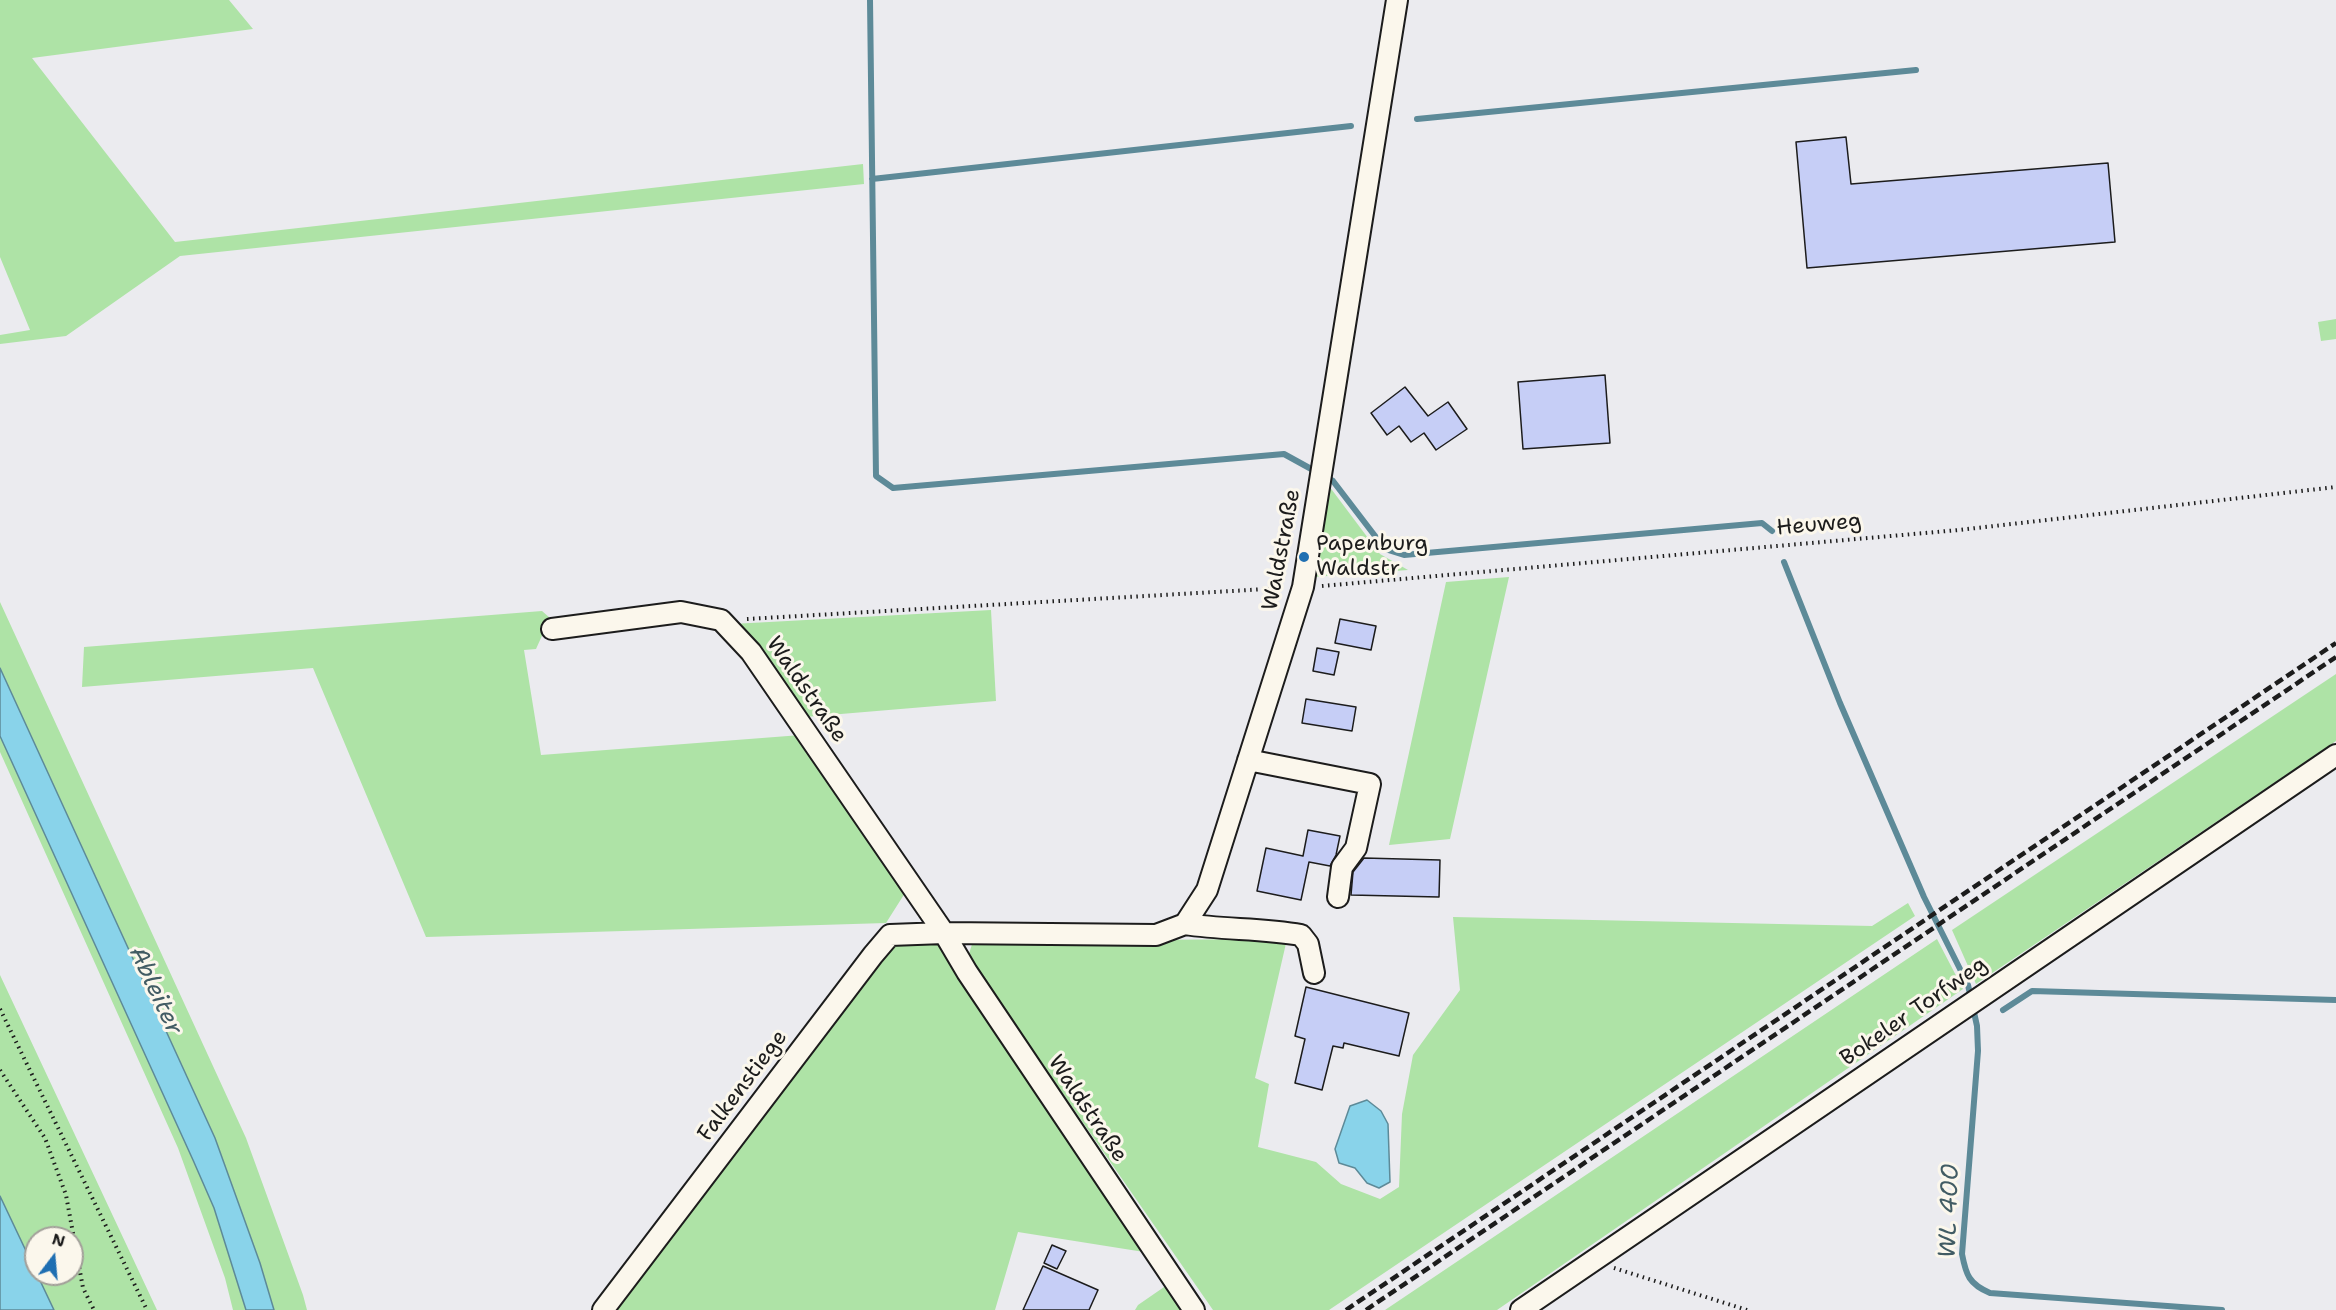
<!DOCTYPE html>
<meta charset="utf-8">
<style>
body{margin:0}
#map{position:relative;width:2336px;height:1310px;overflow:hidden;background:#ebebef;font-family:"Shantell Sans",sans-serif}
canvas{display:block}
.north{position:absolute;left:24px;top:1226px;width:60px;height:60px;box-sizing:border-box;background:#fbf7ec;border:2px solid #a29f99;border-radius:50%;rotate:16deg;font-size:16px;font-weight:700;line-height:24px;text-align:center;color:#1c1c1c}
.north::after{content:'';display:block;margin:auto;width:21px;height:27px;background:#1f6fb2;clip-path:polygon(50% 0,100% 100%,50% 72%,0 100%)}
</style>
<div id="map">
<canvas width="2336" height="1310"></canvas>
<div class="north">N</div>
</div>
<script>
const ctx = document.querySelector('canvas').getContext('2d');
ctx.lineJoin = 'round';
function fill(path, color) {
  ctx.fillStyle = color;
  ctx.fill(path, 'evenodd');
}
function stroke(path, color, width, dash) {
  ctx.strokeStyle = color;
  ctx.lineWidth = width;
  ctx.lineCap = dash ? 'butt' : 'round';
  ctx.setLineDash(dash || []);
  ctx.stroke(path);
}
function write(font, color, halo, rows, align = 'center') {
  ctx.font = font + ' "Shantell Sans",sans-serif';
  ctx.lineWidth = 6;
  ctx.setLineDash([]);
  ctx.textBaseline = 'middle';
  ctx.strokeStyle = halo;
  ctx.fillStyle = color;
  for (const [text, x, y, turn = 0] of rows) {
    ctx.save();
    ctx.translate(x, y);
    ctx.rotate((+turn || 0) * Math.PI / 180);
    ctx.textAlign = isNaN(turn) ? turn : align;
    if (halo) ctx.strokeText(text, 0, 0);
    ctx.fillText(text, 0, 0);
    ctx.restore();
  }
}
fill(new Path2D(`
 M0 0H229L253 29 32 58 175 242 863 164 864 184 180 256 66 336 0 344V335L30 330 0 257Z
 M2336 319V339L2321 341 2318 322Z
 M1329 486 1380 554 1408 570 1314 577Z
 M1509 577 1450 839 1389 845 1446 582Z
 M0 602 246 1138 303 1295 307 1310H274L260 1263 215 1138 0 668Z
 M991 610 996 701 805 717 732 624Z
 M542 611 550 618 536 649 524 650 541 755 801 735 905 893 886 923 426 937 313 668 82 687 84 647Z
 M2336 674V741L1976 984 1952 930Z
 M0 736 193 1160 214 1208 246 1310H233L225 1278 178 1148 0 752Z
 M1908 903 1915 916 1329 1310H1213L968 957 973 941 1287 939 1255 1078 1269 1084 1258 1147 1316 1162 1341 1184 1380 1199 1399 1187 1402 1114 1413 1055 1460 990 1453 917 1872 926Z
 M1937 939 1963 989 1497 1310H1385Z
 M895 941 941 942 1144 1252 1018 1232 995 1310H613Z
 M0 975 157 1310H54L37 1274H72V1238H36V1272L0 1196Z
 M1167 1285 1184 1310H1135L1138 1305Z`), '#aee3a6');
const water = new Path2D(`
 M0 668 215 1138 260 1263 274 1310H246L214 1208 193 1160 0 736Z
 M1367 1100 1381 1111 1388 1124 1390 1182 1379 1188 1367 1183 1355 1168 1339 1163 1335 1149 1350 1106Z
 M0 1196 54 1310H0Z`);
fill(water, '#89d3ea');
stroke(water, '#5d8a98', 1.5);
stroke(new Path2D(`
 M870 0 876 476 893 488 1284 454 1333 481 1385 549 1404 555 1762 523 1772 531
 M1417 119 1916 70
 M872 179 1351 126
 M1784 562 1840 703 1924 897 1968 985 1977 1026 1978 1051 1962 1254C1966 1275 1969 1284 1990 1293L2222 1310
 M2003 1010 2032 991 2336 1000`), '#5d8a98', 6);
const building = new Path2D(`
 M1846 137 1851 184 2108 163 2115 242 1807 268 1796 142Z
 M1605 375 1610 443 1523 449 1518 382Z
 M1405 387 1428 416 1448 402 1467 429 1436 450 1424 433 1411 442 1399 426 1387 435 1371 413Z
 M1340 619 1376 626 1371 650 1335 643Z
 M1317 648 1339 652 1334 675 1313 671Z
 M1306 699 1356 707 1352 731 1302 723Z
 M1308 830 1340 836 1336 855 1330 866 1309 862 1301 900 1257 891 1266 848 1303 856Z
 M1364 858 1440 860 1439 897 1351 895 1353 872Z
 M1306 987 1409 1013 1399 1056 1344 1043 1343 1048 1333 1046 1322 1090 1295 1083 1305 1039 1295 1036Z
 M1052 1245 1066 1251 1057 1269 1044 1263Z
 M1043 1266 1098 1290 1089 1310H1023Z`);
fill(building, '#c6cef6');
stroke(building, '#1c1c1c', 1.5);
const minor = new Path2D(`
 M552 629 681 612 721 620 751 652 944 933 967 972 1194 1310
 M1248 760 1370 784 1356 848 1342 867 1338 897
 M1185 924C1224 930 1262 928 1301 935L1308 944 1314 973
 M603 1310 873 955 890 935 944 933 1156 935 1185 924 1207 890 1303 587 1397 0
 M1521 1310 2336 755`);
stroke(minor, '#1c1c1c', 24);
stroke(new Path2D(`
 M1322 586 1959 530 2336 487
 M747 619 1284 588
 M0 1009 147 1310
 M0 1070 45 1138 66 1195 83 1288 94 1310
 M1614 1268 1747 1310`), '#1c1c1c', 4, [1.5, 4.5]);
stroke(minor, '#fbf7ec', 20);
stroke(new Path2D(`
 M1346 1310 2336 643
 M1366 1310 2336 657`), '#1c1c1c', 4.5, [9, 4.5]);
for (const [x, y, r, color] of [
 [1304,557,6,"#1f6fb2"]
]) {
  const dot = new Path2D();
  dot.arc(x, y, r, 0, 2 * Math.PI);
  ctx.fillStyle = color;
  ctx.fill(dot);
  stroke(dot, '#fbf7ec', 2);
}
write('22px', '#1c1c1c', '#fbf7ec', [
 ["Heuweg",1819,525,-5],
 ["Waldstraße",1282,550,-79],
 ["Waldstraße",806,690,55],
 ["Bokeler Torfweg",1914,1012,-35],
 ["Falkenstiege",743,1086,-53],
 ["Waldstraße",1087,1109,56]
]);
write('22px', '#1c1c1c', '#fbf7ec', [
 ["Papenburg",1316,544],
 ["Waldstr",1316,569]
], 'left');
write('italic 24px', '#425c64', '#fbf7ec', [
 ["Ableiter",155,991,65],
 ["WL 400",1950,1211,-88]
]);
</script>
